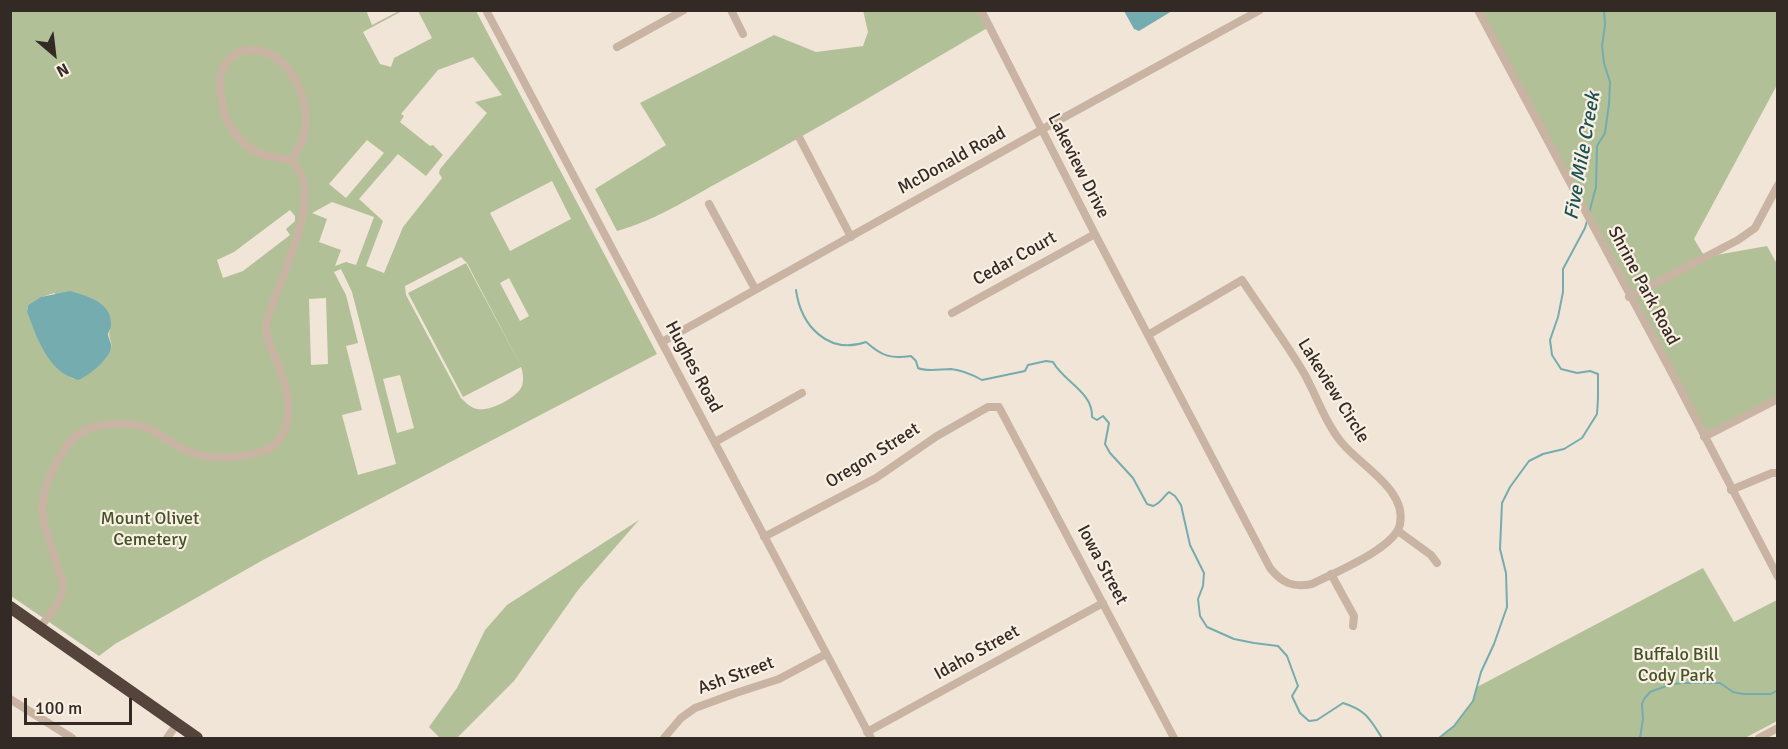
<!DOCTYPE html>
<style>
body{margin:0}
#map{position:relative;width:1788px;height:749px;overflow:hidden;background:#f1e5d7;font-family:Signika,sans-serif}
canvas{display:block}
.frame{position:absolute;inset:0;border:12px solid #342a25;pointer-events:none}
.north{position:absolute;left:24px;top:24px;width:60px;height:60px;-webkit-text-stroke:4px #f9efe3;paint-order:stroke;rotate:152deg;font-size:16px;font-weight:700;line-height:24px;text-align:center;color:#342a25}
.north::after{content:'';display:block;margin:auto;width:21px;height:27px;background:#342a25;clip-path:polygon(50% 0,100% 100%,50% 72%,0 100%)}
.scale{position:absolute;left:24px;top:698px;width:108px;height:27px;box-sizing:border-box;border:3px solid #342a25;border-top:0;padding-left:8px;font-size:18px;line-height:21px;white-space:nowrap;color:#342a25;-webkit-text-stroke:4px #f9efe3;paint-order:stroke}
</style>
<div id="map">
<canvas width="1788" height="749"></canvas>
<div class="frame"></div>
<div class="north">N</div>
<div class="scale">100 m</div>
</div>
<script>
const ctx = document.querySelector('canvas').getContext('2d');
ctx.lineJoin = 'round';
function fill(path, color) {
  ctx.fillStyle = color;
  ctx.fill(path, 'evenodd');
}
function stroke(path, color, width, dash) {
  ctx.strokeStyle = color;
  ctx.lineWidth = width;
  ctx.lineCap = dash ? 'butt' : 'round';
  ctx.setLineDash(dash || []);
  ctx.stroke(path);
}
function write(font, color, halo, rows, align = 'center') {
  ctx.font = font + ' Signika,sans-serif';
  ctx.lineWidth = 4.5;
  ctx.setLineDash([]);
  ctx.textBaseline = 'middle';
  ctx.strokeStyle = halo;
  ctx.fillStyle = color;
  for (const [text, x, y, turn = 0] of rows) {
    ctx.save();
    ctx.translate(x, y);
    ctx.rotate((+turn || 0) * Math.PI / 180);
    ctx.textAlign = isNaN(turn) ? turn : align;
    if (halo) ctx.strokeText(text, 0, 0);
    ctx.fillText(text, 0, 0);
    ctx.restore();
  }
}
fill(new Path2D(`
 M366 10 372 25 399 11H402L363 32 380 64 391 67 394 58 432 38 418 11H476L657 354 263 560 115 644 99 656 11 596V11ZM473 57 502 95 475 102 487 113 440 169 439 173 442 178 403 227 384 273 366 266 383 221 359 199 398 154 426 176 443 155 433 145 430 146 400 122 404 116 401 114 438 70ZM367 140 384 153 346 198 329 184ZM552 181 571 219 510 251 490 213ZM332 202 374 217 356 265 346 262 335 266 341 250 319 242 327 219 312 213ZM290 210 295 216V221L286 229 290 235 243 271 223 278 217 260 234 252ZM461 257 467 263 521 366 466 263 408 293 463 397 521 367C523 372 524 380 522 386 517 398 489 412 477 409 470 407 466 403 461 398L406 295 405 286ZM341 269 352 292 396 464 358 475 342 415 362 410 346 346 358 343 346 295 334 272ZM509 278 529 316 520 321 500 283ZM54 293 110 330C107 337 113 342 111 349 108 363 85 374 73 379 47 364 38 339 27 312L28 305 42 297ZM326 298 328 364 311 365 309 299ZM400 375 414 428 397 433 383 379Z
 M863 10 981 11 989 27C904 77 819 128 732 175 692 196 662 218 617 231L595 189 666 145 640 103 774 35 816 52 863 46 868 32Z
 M1478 11H1777V85L1694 239 1705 257 1767 246 1777 264V399L1704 437Z
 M639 520 578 590 514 681 457 738H440L429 727 457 688 485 630 507 605Z
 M1703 568 1734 622 1777 600V721L1745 738H1439L1454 726 1473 702 1477 687Z`), '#b2c097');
fill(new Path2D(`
 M1124 11H1172L1139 31 1134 29Z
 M70 291C87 296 112 302 111 325 111 328 109 331 108 334 108 338 112 343 111 348 111 358 87 377 78 380 48 372 37 338 27 312L28 305 41 297Z`), '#75acaf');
stroke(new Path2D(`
 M1589 213 1596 187 1597 146 1605 133 1609 104 1610 82 1604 63 1602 46 1605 25 1604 10
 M796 290C801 326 828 355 866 342 882 356 890 359 911 356L916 361 918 368C926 372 941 369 951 369 962 370 973 375 982 380L1025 371 1028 365 1046 361 1053 362C1064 382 1093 392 1092 417L1097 420 1103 416 1109 423 1105 444 1110 453 1133 478 1147 504 1153 506C1161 503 1163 497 1169 492L1175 496 1181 505 1190 545 1204 573 1203 586 1198 599 1200 616 1207 627 1234 639 1254 643 1278 646 1287 656 1298 686 1292 696 1300 713 1309 721 1317 720 1343 703C1366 710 1370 719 1382 738
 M1439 738 1454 726 1473 701 1481 672 1494 644 1507 607 1506 573 1500 549 1502 503 1510 487 1529 461 1543 454 1564 449 1582 438 1597 414 1598 398V374L1590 371 1577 373 1561 369 1552 355 1550 340 1558 317 1563 292V269L1585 228 1587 221
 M1640 738 1643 719 1642 704 1644 699 1650 692 1669 685 1682 683H1720L1733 692 1743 694H1771L1778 690`), '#75acaf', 2);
stroke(new Path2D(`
 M486 10 871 738
 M731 10 743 34
 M981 10 1095 234 1270 568C1282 583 1293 588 1312 584 1333 573 1396 548 1400 524 1407 490 1362 467 1342 443 1326 424 1317 397 1305 375 1286 342 1263 312 1242 280L1148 335
 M1478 10 1673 375 1778 577
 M617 47 684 10
 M800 139 851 237
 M709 204 755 289
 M1629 297 1738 240 1755 228 1778 185
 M952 313 1095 234
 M662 342 1041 130 1260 10
 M1704 437 1778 399
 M715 442 802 393
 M1731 490 1772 473H1778
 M1398 531 1431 555 1437 563
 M764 537 876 478 937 436 988 407H999L1174 738
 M1331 574 1354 616 1353 626
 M40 627C50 614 64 601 63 583 58 568 53 552 48 536 46 530 43 524 43 517 40 497 50 473 60 456 74 432 89 425 116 424 127 424 140 424 150 429 165 437 177 448 193 453 211 459 233 459 252 454 261 452 271 450 278 441 298 417 285 382 275 357 271 348 267 338 266 328 266 317 272 306 276 295 286 266 314 207 302 177 300 172 295 163 291 161 285 157 274 157 267 156 243 149 225 126 222 102 220 90 218 79 223 68 228 58 238 50 250 50 287 48 311 98 305 129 303 141 298 151 291 160
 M10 699 72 738
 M867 732 1103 603
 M167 738 177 724
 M664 738 681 718 695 708 736 693 779 679 826 654
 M1759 738 1778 728`), '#c9b4a3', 8);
stroke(new Path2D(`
 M10 607 197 738`), '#55443c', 12);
write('18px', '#342a25', '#f9efe3', [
 ["McDonald Road",952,161,-29],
 ["Lakeview Drive",1078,166,63],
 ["Cedar Court",1015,259,-29],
 ["Shrine Park Road",1643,286,62],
 ["Hughes Road",693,367,62],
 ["Lakeview Circle",1333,391,58],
 ["Oregon Street",873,456,-32],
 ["Iowa Street",1102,565,62],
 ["Idaho Street",977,653,-29],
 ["Ash Street",736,676,-20]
]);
write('18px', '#435328', '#f9efe3', [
 ["Mount Olivet",150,519],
 ["Cemetery",150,540],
 ["Buffalo Bill",1676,655],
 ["Cody Park",1676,676]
]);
write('italic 20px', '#1a5256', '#f9efe3', [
 ["Five Mile Creek",1583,156,-80]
]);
</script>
